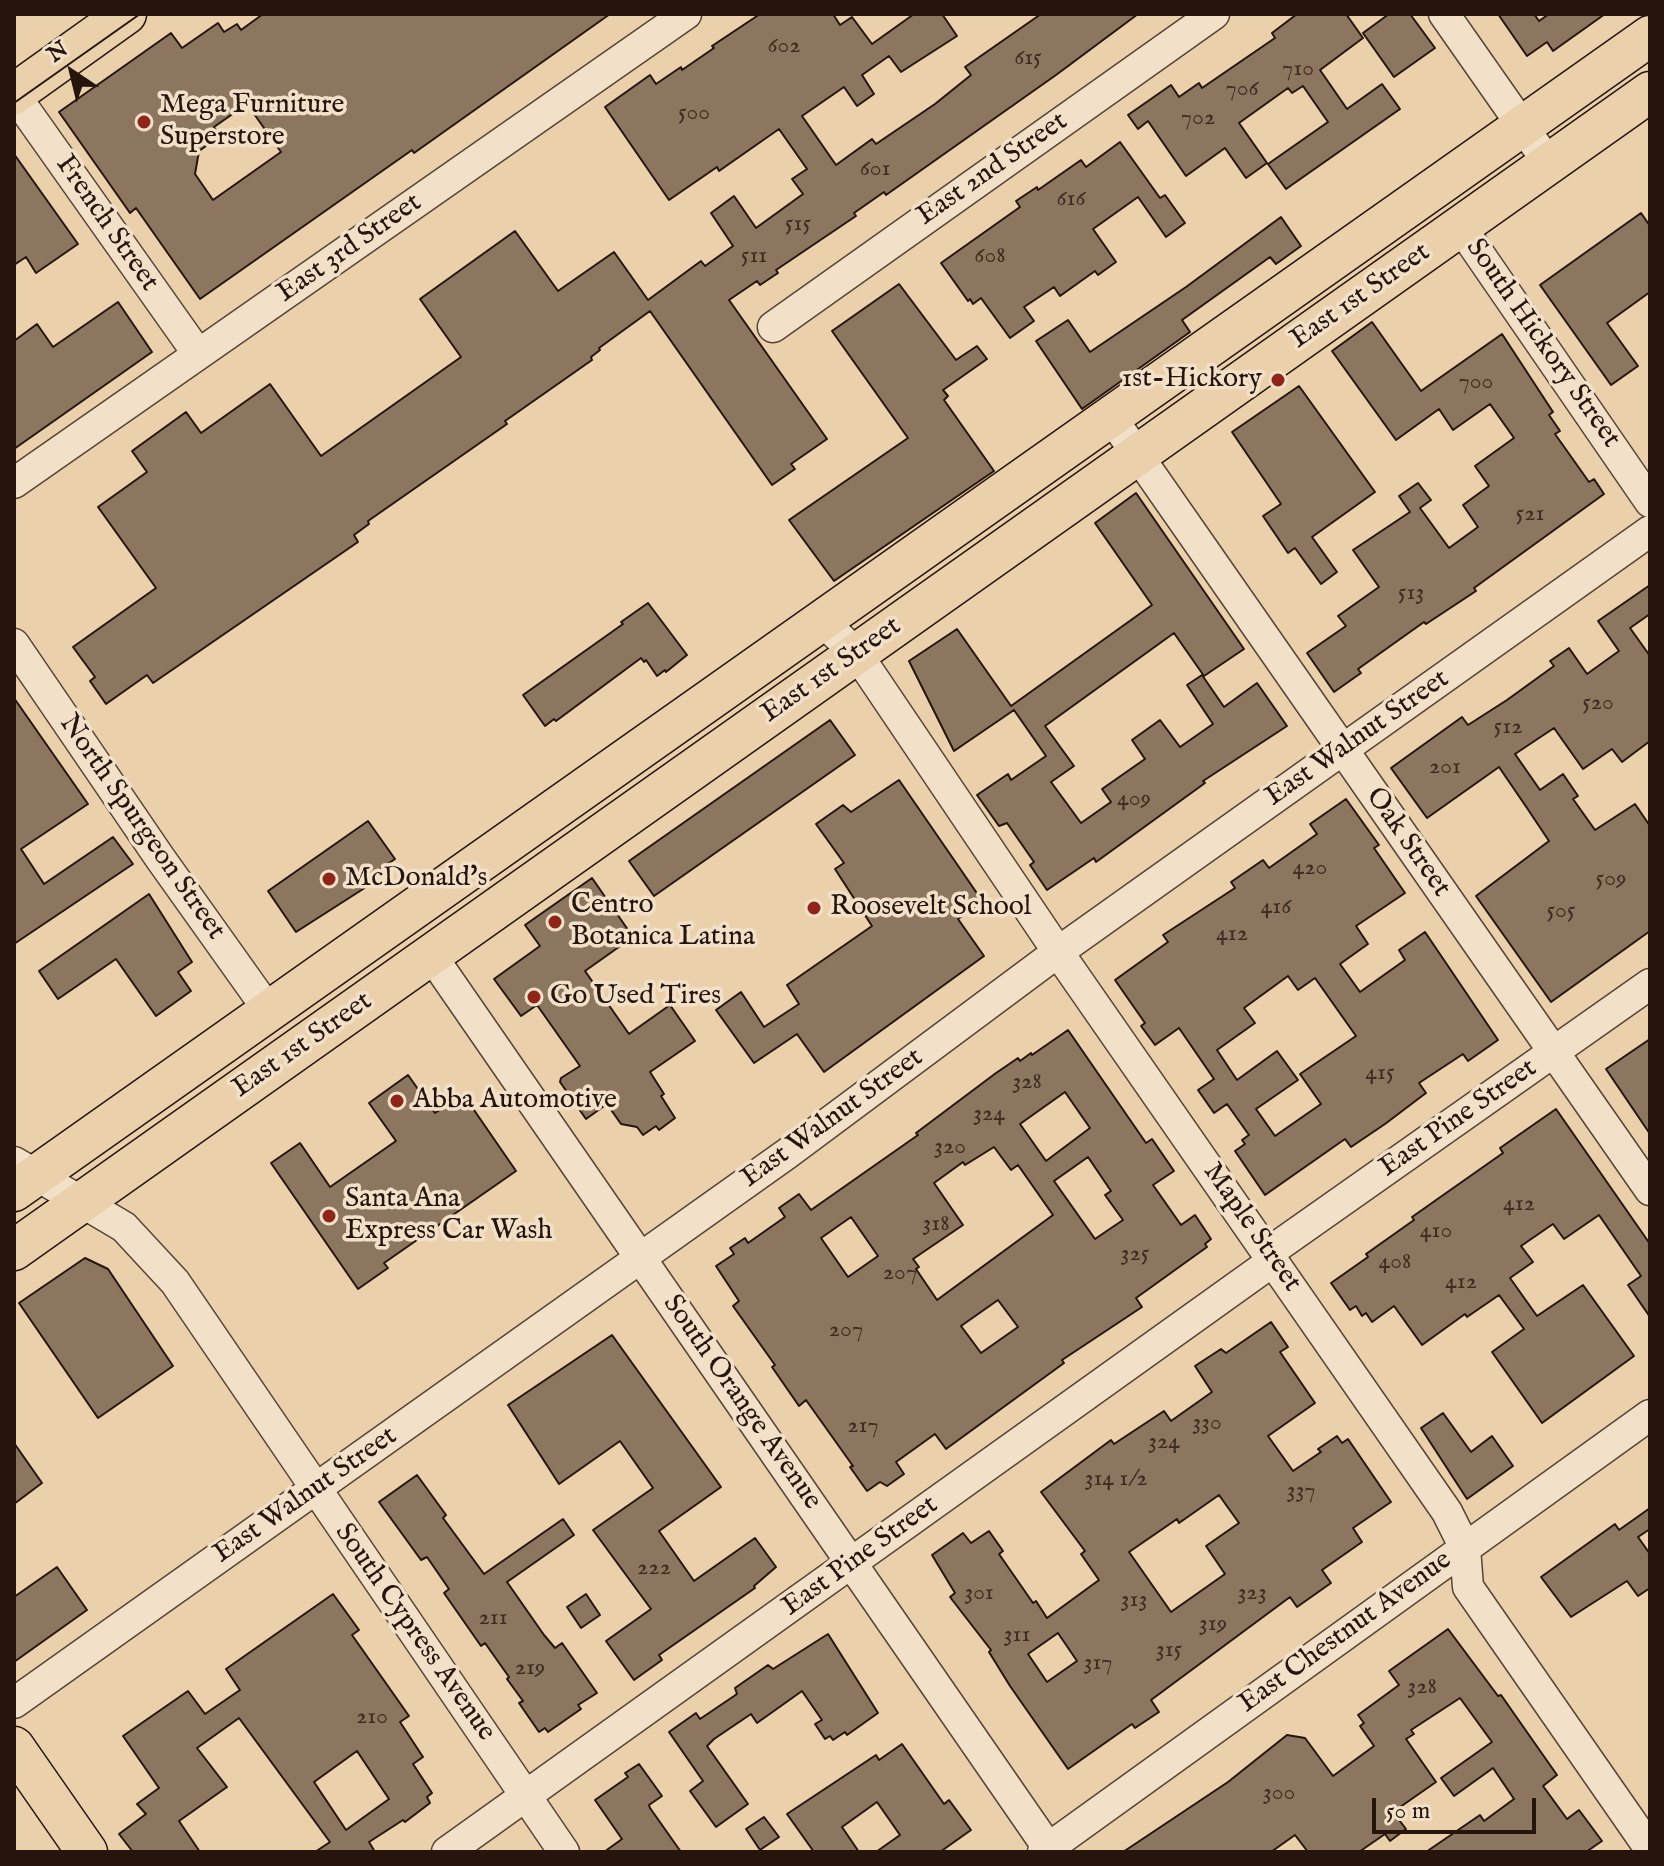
<!DOCTYPE html>
<style>
body{margin:0}
#map{position:relative;width:1664px;height:1866px;overflow:hidden;background:#ebd0ac;font-family:"IM FELL English",serif}
canvas{display:block}
.frame{position:absolute;inset:0;border:16px solid #25150d;pointer-events:none}
.north{position:absolute;left:32px;top:32px;width:80px;height:80px;-webkit-text-stroke:6px #f2e0c9;paint-order:stroke;rotate:325deg;font-size:22px;font-weight:700;line-height:32px;text-align:center;color:#25150d}
.north::after{content:'';display:block;margin:auto;width:28px;height:36px;background:#25150d;clip-path:polygon(50% 0,100% 100%,50% 72%,0 100%)}
.scale{position:absolute;left:1372px;top:1798px;width:164px;height:36px;box-sizing:border-box;border:4px solid #25150d;border-top:0;padding-left:10px;font-size:24px;line-height:28px;white-space:nowrap;color:#25150d;-webkit-text-stroke:6px #f2e0c9;paint-order:stroke}
</style>
<div id="map">
<canvas width="1664" height="1866"></canvas>
<div class="frame"></div>
<div class="north">N</div>
<div class="scale">50 m</div>
</div>
<script>
const ctx = document.querySelector('canvas').getContext('2d');
ctx.lineJoin = 'round';
function fill(path, color) {
  ctx.fillStyle = color;
  ctx.fill(path, 'evenodd');
}
function stroke(path, color, width, dash) {
  ctx.strokeStyle = color;
  ctx.lineWidth = width;
  ctx.lineCap = dash ? 'butt' : 'round';
  ctx.setLineDash(dash || []);
  ctx.stroke(path);
}
function write(font, color, halo, rows, align = 'center') {
  ctx.font = font + ' "IM FELL English",serif';
  ctx.lineWidth = 7;
  ctx.setLineDash([]);
  ctx.textBaseline = 'middle';
  ctx.strokeStyle = halo;
  ctx.fillStyle = color;
  for (const [text, x, y, turn = 0] of rows) {
    ctx.save();
    ctx.translate(x, y);
    ctx.rotate((+turn || 0) * Math.PI / 180);
    ctx.textAlign = isNaN(turn) ? turn : align;
    if (halo) ctx.strokeText(text, 0, 0);
    ctx.fillText(text, 0, 0);
    ctx.restore();
  }
}
const building = new Path2D(`
 M263 14H610L414 153 412 150 200 299 136 208 130 213 59 112 171 33 182 48 218 23 224 32 237 24 241 30ZM247 104 281 152 213 200 195 174 199 151 216 139 213 135 217 132 214 127Z
 M760 14H833L840 25 852 17 872 44 914 14H942L957 36 901 72 889 56 862 75 874 94 857 106 844 87 802 116 836 165 872 139 876 144 935 104 971 75 965 67 1041 14H1138L1056 75 886 195 884 192 854 213 856 216 776 270 778 273 760 285 757 281 729 300 827 439 791 464 795 469 772 485 650 311 599 348 600 350 591 357 592 360 505 421 507 424 368 521 369 524 354 535 358 542 153 683 147 675 106 704 90 681 95 677 73 647 156 588 98 507 147 472 132 451 186 412 201 433 270 384 321 456 461 357 420 299 515 231 558 291 614 252 648 300 701 261 705 266 733 246 711 213 734 196 756 228 803 194 792 179 807 169 779 129 719 171 717 167 669 200 605 107 650 75 656 84 681 67 682 70 714 48 712 46Z
 M1297 14H1346L1363 38 1320 70 1347 109 1382 84 1400 109 1286 189 1268 164 1328 122 1303 86 1292 93 1288 88 1239 123 1267 163 1246 178 1225 148 1186 176 1148 121 1138 129 1128 115 1171 85 1179 97 1199 83 1202 88 1275 38 1272 33Z
 M1389 14H1410L1435 48 1394 77 1363 33Z
 M1498 14H1534L1539 21 1549 14H1605L1553 51 1547 42 1527 56Z
 M1120 142 1160 198 1165 195 1185 223 1166 237 1138 197 1093 229 1116 262 1098 275 1095 271 1060 296 1054 287 1024 307 1034 321 1010 338 981 298 973 304 970 299 968 301 941 263 1020 207 1016 201 1037 187 1038 190 1081 160 1086 167Z
 M14 154 78 244 36 273 26 257 14 265Z
 M1641 213 1650 226V292L1607 323 1638 366 1611 385 1540 285Z
 M1281 217 1301 246 1276 264 1270 257 1182 320 1190 332 1082 409 1036 341 1068 320 1090 352 1186 287Z
 M899 284 956 360 977 346 987 359 943 390 948 396 944 400 994 471 834 581 789 520 908 438 832 331Z
 M118 302 152 352 14 449V341L37 324 53 347Z
 M1372 322 1421 391 1502 334 1553 412 1549 415 1560 431 1555 434 1589 482 1594 479 1604 494 1474 588 1476 591 1426 624 1424 622 1358 669 1361 673 1334 692 1307 653 1346 626 1338 616 1379 587 1353 550 1410 512 1399 496 1418 483 1431 500 1420 508 1449 548 1478 527 1463 505 1489 486 1475 466 1514 438 1490 404 1453 430 1439 409 1396 440 1332 351Z
 M1299 386 1375 492 1312 537 1337 572 1321 584 1295 548 1288 553 1263 516 1281 504 1232 432Z
 M1136 493 1244 649 1204 676 1174 633 1045 726 1074 766 1051 782 1081 823 1111 802 1102 789 1145 759 1132 740 1160 720 1180 747 1213 724 1187 685 1202 675 1224 707 1257 683 1287 726 1203 781 1205 783 1096 862 1094 858 1047 890 1030 865 1034 862 1007 823 999 826 977 795 1008 774 1011 780 1046 756 1014 710 954 751 909 661 957 629 1011 706 1152 605 1095 523Z
 M1650 585V614L1630 628 1650 656V741L1622 762 1612 749 1583 769 1554 728 1515 754 1540 790 1563 774 1578 796 1573 799 1595 830 1635 804 1650 826V931L1551 1002 1476 896 1549 841 1527 808 1499 767 1427 818 1391 768 1462 717 1468 725 1507 700 1554 666 1550 661 1569 648 1587 674 1619 651 1598 621Z
 M648 603 687 655 666 672 665 670 657 676 646 660 644 662 641 658 556 721 554 719 545 726 523 695 623 624 621 622Z
 M14 698 88 804 21 849 44 884 113 837 133 864 14 944Z
 M830 720 855 755 654 896 629 861Z
 M899 780 983 902 958 919 984 956 824 1072 797 1034 754 1063 716 1010 741 992 764 1027 799 1004 787 985 872 926 835 869 844 863 816 824 843 805 851 812Z
 M1346 799 1379 845 1374 848 1405 893 1356 926 1368 944 1340 964 1360 992 1405 960 1399 950 1425 932 1498 1040 1468 1061 1463 1054 1419 1083 1426 1093 1385 1124 1351 1147 1345 1139 1265 1195 1235 1151 1245 1144 1242 1140 1249 1135 1227 1104 1214 1113 1198 1090 1214 1079 1179 1028 1155 1045 1141 1026 1145 1023 1115 980 1168 942 1163 935 1235 888 1231 882 1263 860 1269 868 1317 834 1310 824ZM1288 976 1298 990 1315 978 1356 1036 1300 1074 1321 1104 1275 1136 1256 1109 1298 1080 1277 1051 1237 1080 1217 1050 1255 1023 1244 1008Z
 M368 821 395 859 370 876 374 882 296 932 268 891Z
 M592 878 633 937 585 971 629 1034 670 1005 695 1041 650 1072 664 1094 661 1096 675 1118 659 1130 656 1126 643 1135 637 1127 621 1124 607 1104 586 1119 560 1082 561 1078 580 1066 537 1005 521 1016 494 979 540 946 525 925Z
 M149 894 192 962 178 972 191 991 156 1016 116 959 58 999 39 971Z
 M1068 1030 1146 1143 1152 1139 1174 1171 1153 1185 1181 1225 1195 1215 1211 1239 1205 1244 1207 1247 1136 1298 1142 1307 1062 1360 1064 1363 946 1449 935 1434 896 1462 904 1474 887 1486 880 1482 867 1491 850 1467 853 1466 806 1400 799 1406 772 1367 775 1365 733 1306 739 1301 716 1266 734 1254 730 1248 745 1238 748 1243 785 1217 779 1208 799 1194 811 1210 918 1135 916 1133 996 1073 1018 1058 1020 1061 1031 1053 1032 1055ZM1065 1092 1090 1128 1046 1161 1020 1124ZM994 1147 1011 1170 1018 1165 1053 1215 937 1300 916 1269 919 1267 913 1259 963 1225 934 1183 963 1162 965 1165ZM1088 1157 1111 1191 1105 1195 1123 1220 1095 1239 1054 1181ZM851 1217 878 1256 848 1277 821 1238ZM998 1300 1018 1327 981 1353 961 1326Z
 M1650 1039V1134L1606 1069Z
 M408 1075 435 1113 463 1094 516 1171 384 1263 388 1268 358 1289 271 1163 300 1143 330 1187 396 1141 369 1103Z
 M1556 1109 1650 1244V1317L1628 1285 1641 1276 1599 1215 1564 1239 1553 1224 1521 1246 1533 1262 1510 1278 1537 1316 1583 1285 1634 1356 1542 1423 1492 1352 1524 1329 1499 1295 1467 1317 1465 1314 1422 1345 1394 1306 1372 1322 1366 1313 1362 1316 1356 1306 1350 1310 1331 1283 1368 1257 1366 1254 1414 1220 1412 1217 1503 1153 1500 1148Z
 M85 1258 108 1269 173 1366 98 1418 19 1303Z
 M1271 1322 1288 1347 1280 1352 1315 1403 1268 1436 1293 1471 1321 1452 1318 1449 1337 1436 1342 1443 1348 1439 1391 1502 1353 1528 1362 1542 1322 1570 1331 1583 1297 1607 1290 1597 1151 1700 1159 1712 1135 1728 1132 1724 1068 1769 1010 1686 989 1652 991 1650 950 1597 955 1593 932 1555 963 1533 971 1543 989 1531 1003 1551 999 1554 1033 1603 1036 1601 1047 1618 1099 1580 1081 1554 1085 1551 1041 1492 1111 1440 1114 1444 1164 1411 1171 1421 1212 1392 1195 1366 1221 1349 1226 1353ZM1219 1495 1239 1523 1206 1546 1225 1574 1171 1612 1129 1552 1177 1519 1179 1523ZM1058 1633 1077 1661 1047 1682 1028 1654Z
 M612 1335 721 1487 659 1531 694 1581 755 1538 776 1567 754 1586 755 1588 659 1655 662 1660 634 1680 606 1641 651 1609 593 1530 653 1488 620 1441 559 1484 508 1405Z
 M1443 1413 1471 1452 1492 1436 1513 1466 1467 1499 1421 1428Z
 M14 1443 42 1483 14 1504Z
 M417 1475 446 1515 443 1518 484 1574 563 1519 574 1535 507 1582 544 1635 555 1648 562 1643 597 1693 578 1705 581 1709 548 1732 545 1728 539 1732 519 1703 523 1701 507 1679 509 1677 485 1643 481 1646 444 1593 449 1589 427 1557 421 1560 379 1502Z
 M1650 1508V1529L1638 1537 1650 1554V1588L1638 1596 1627 1581 1571 1617 1541 1577 1615 1524 1619 1530Z
 M57 1567 87 1610 14 1662V1597Z
 M333 1594 359 1630 352 1635 409 1716 400 1722 423 1757 413 1764 432 1793 427 1797 430 1803 405 1822 403 1820 369 1842 375 1852H315L330 1842 239 1718 197 1748 227 1787 179 1821 200 1852H133L119 1834 146 1814 137 1804 159 1788 123 1736 188 1691 205 1714 240 1690 226 1669ZM357 1751 389 1799 346 1830 314 1782Z
 M586 1594 600 1615 581 1628 567 1607Z
 M1448 1629 1498 1696 1501 1695 1557 1775 1543 1786 1567 1819 1579 1810 1602 1841 1586 1852H1426L1480 1815 1484 1821 1514 1799 1493 1768 1454 1796 1441 1778 1492 1742 1460 1698 1411 1730 1414 1734 1406 1739 1436 1782 1393 1812 1406 1829 1390 1841 1385 1834 1359 1852H1308L1295 1835 1271 1852H1123L1228 1782 1287 1735 1305 1738 1333 1776 1374 1746 1360 1726 1364 1723 1358 1715 1399 1685 1389 1671Z
 M828 1634 878 1713 847 1735 845 1732 833 1740 830 1736 825 1739 815 1724 822 1720 802 1691 757 1723 751 1714 714 1739 707 1746 748 1804 716 1827 690 1791 703 1781 669 1732 696 1713 700 1719 737 1694 735 1688 768 1665 773 1669Z
 M902 1744 944 1804 949 1800 971 1830 940 1852H876L900 1835 877 1802 842 1827 859 1852H814L787 1814 876 1755 879 1760Z
 M639 1764 662 1796 649 1805 650 1808 681 1852H604L622 1839 595 1800 628 1777 625 1773Z
 M764 1817 779 1837 760 1850 746 1829Z`);
fill(building, '#8c7660');
stroke(building, '#25150d', 2);
const minor = new Path2D(`
 M1444 14 1549 164
 M14 94 198 354
 M1460 226 1650 502
 M773 327 1214 14
 M1111 417 1650 1190
 M14 483 686 14
 M822 621 857 654 1058 952 1447 1512 1465 1548 1468 1587 1650 1849
 M14 644 160 858 269 1011
 M431 955 1051 1852
 M14 1162 124 1227 175 1282 564 1852
 M1268 1253 1650 984
 M14 1703 788 1153 1058 952 1650 531
 M447 1852 1273 1261
 M1043 1852 1650 1415`);
const major = new Path2D(`
 M14 94 126 14
 M14 1191 1650 36
 M14 1250 1650 92
 M14 1747 87 1852`);
stroke(minor, '#564435', 33);
stroke(major, '#25150d', 43);
stroke(minor, '#f2e0c9', 30);
stroke(major, '#ebd0ac', 40);
stroke(new Path2D(`
 M14 103 140 14`), '#25150d', 2);
for (const [x, y, r, color] of [
 [144,122,8,"#8f2418"],
 [1278,380,8,"#8f2418"],
 [329,879,8,"#8f2418"],
 [814,908,8,"#8f2418"],
 [555,922,8,"#8f2418"],
 [534,997,8,"#8f2418"],
 [397,1101,8,"#8f2418"],
 [329,1216,8,"#8f2418"]
]) {
  const dot = new Path2D();
  dot.arc(x, y, r, 0, 2 * Math.PI);
  ctx.fillStyle = color;
  ctx.fill(dot);
  stroke(dot, '#f2e0c9', 3);
}
write('24px', '#3f2d22', null, [
 ["602",784,47],
 ["615",1028,59],
 ["710",1298,70],
 ["706",1242,90],
 ["500",694,114],
 ["702",1198,119],
 ["601",875,170],
 ["616",1071,200],
 ["515",798,225],
 ["511",754,257],
 ["608",990,257],
 ["700",1476,383],
 ["521",1530,515],
 ["513",1411,594],
 ["520",1598,704],
 ["512",1508,728],
 ["201",1445,768],
 ["409",1134,800],
 ["420",1310,869],
 ["509",1611,880],
 ["416",1276,908],
 ["505",1561,912],
 ["412",1232,935],
 ["415",1380,1074],
 ["328",1027,1083],
 ["324",989,1115],
 ["320",950,1148],
 ["412",1519,1205],
 ["318",936,1225],
 ["410",1436,1232],
 ["325",1135,1255],
 ["408",1395,1263],
 ["207",900,1274],
 ["412",1461,1283],
 ["207",846,1331],
 ["330",1207,1424],
 ["217",863,1427],
 ["324",1164,1443],
 ["314 1/2",1116,1480],
 ["337",1301,1492],
 ["222",654,1569],
 ["301",979,1594],
 ["323",1252,1594],
 ["313",1134,1601],
 ["211",493,1619],
 ["319",1213,1625],
 ["311",1017,1636],
 ["315",1169,1651],
 ["317",1098,1664],
 ["219",530,1669],
 ["328",1422,1688],
 ["210",372,1718],
 ["300",1279,1794]
]);
write('28px', '#25150d', '#f2e0c9', [
 ["Mega Furniture",160,106],
 ["Superstore",160,138],
 ["1st-Hickory",1262,380,"right"],
 ["McDonald's",345,879],
 ["Centro",571,906],
 ["Botanica Latina",571,938],
 ["Roosevelt School",830,908],
 ["Go Used Tires",550,997],
 ["Abba Automotive",413,1101],
 ["Santa Ana",345,1200],
 ["Express Car Wash",345,1232]
], 'left');
write('28px', '#25150d', '#f2e0c9', [
 ["East 2nd Street",993,170,-35],
 ["French Street",106,224,55],
 ["East 3rd Street",350,249,-35],
 ["East 1st Street",1361,297,-35],
 ["South Hickory Street",1542,344,55],
 ["East 1st Street",832,671,-35],
 ["East Walnut Street",1358,739,-35],
 ["North Spurgeon Street",141,828,55],
 ["Oak Street",1407,843,55],
 ["East 1st Street",303,1046,-35],
 ["East Walnut Street",833,1119,-36],
 ["East Pine Street",1459,1119,-35],
 ["Maple Street",1251,1228,55],
 ["South Orange Avenue",741,1403,55],
 ["East Walnut Street",306,1496,-35],
 ["East Pine Street",861,1557,-36],
 ["South Cypress Avenue",414,1633,55],
 ["East Chestnut Avenue",1346,1633,-36]
]);
</script>
